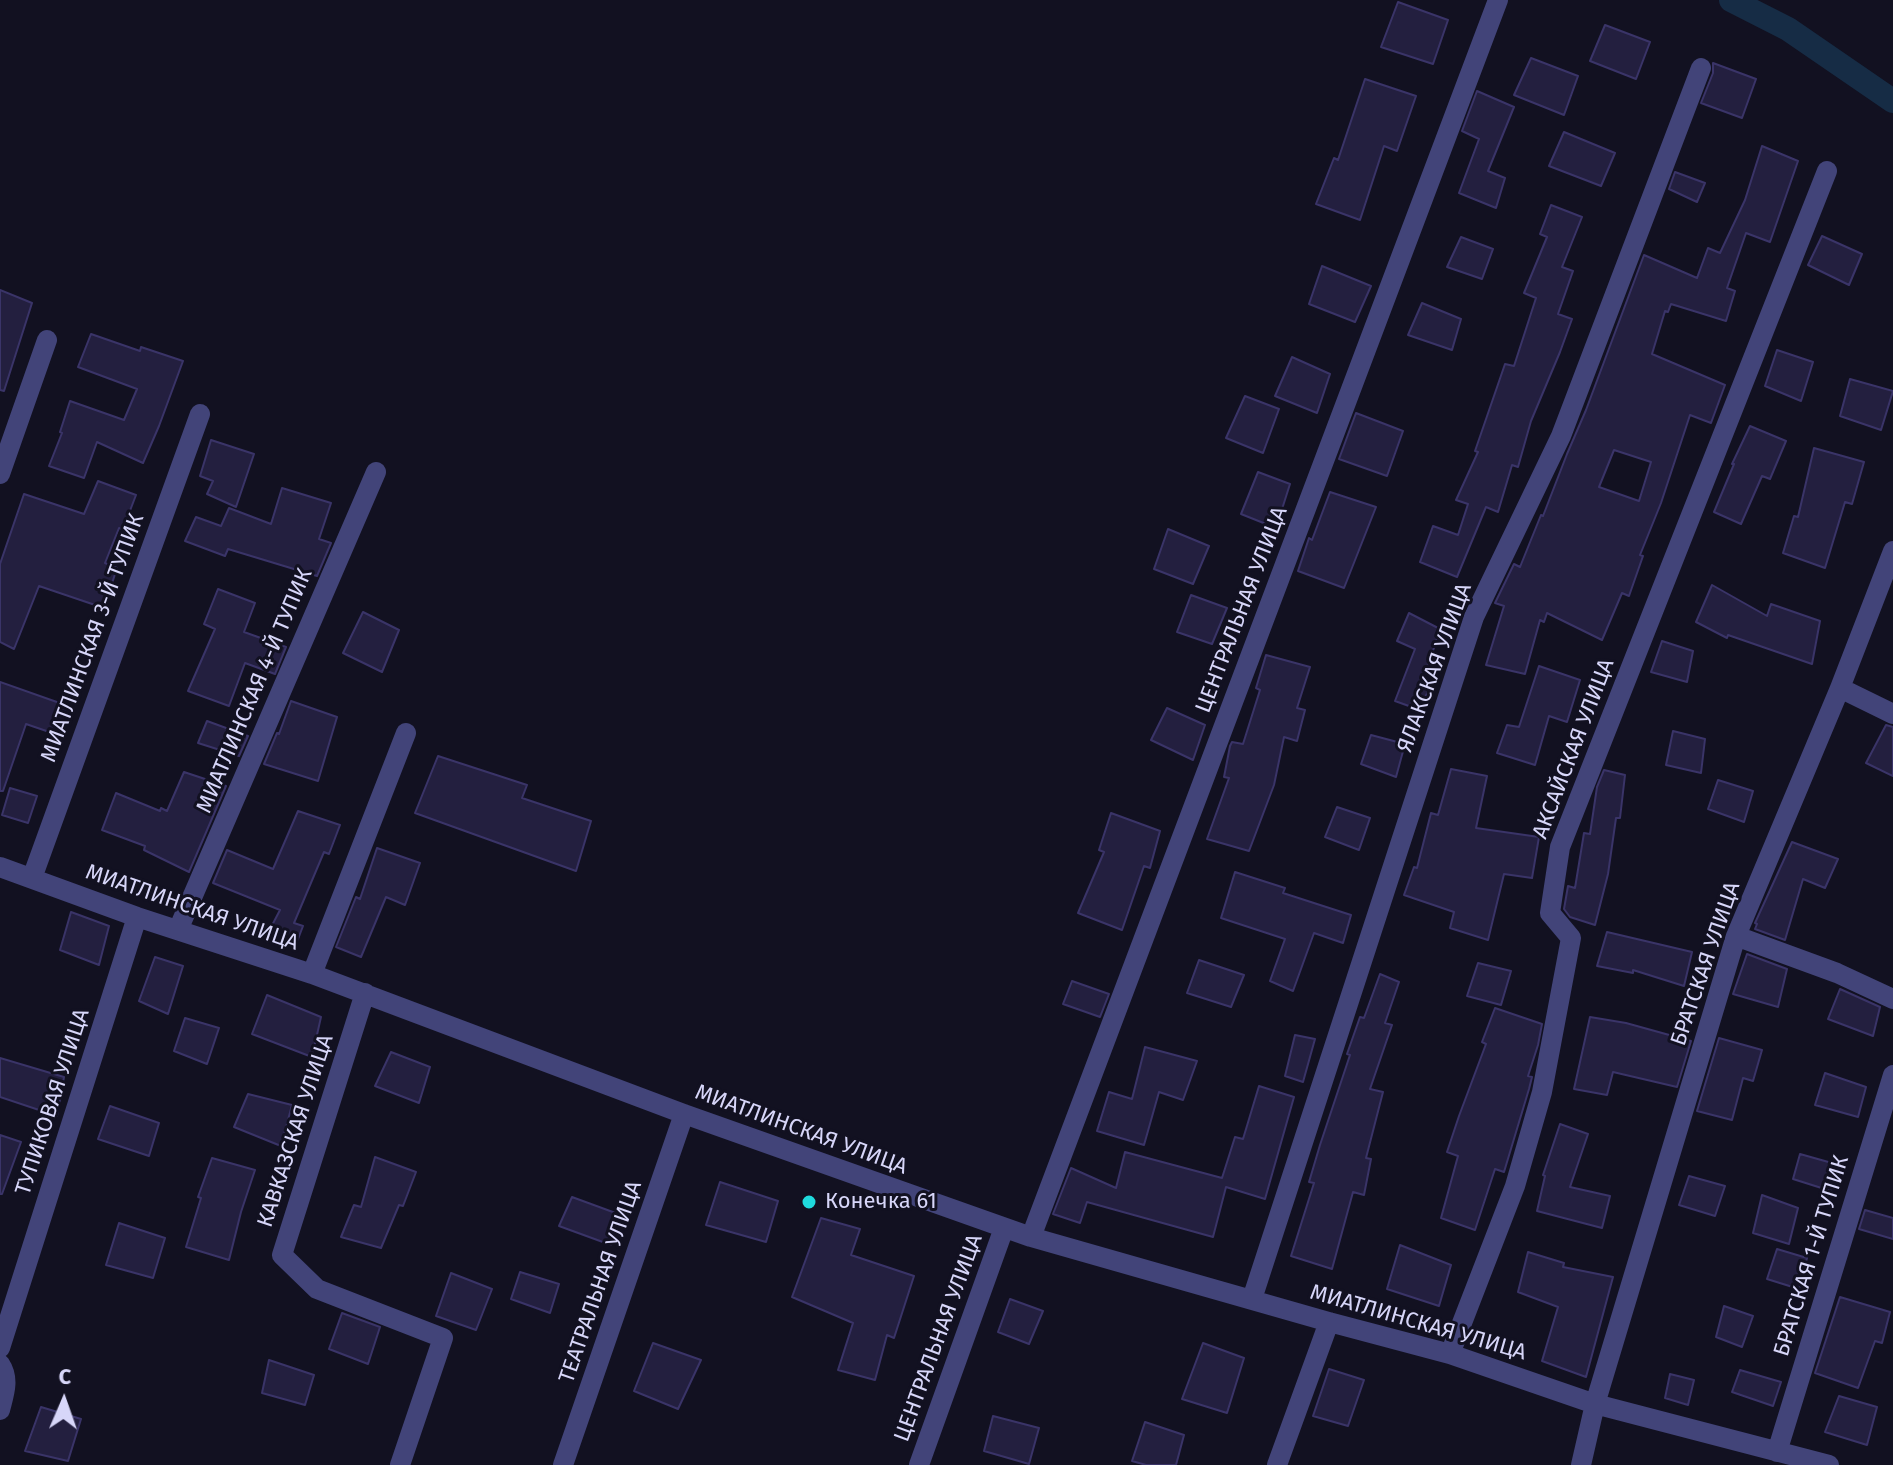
<!DOCTYPE html>
<meta charset="utf-8">
<style>
body{margin:0}
#map{position:relative;width:1893px;height:1465px;overflow:hidden;background:#121121;font-family:"Fira Sans",sans-serif}
canvas{display:block}
.north{position:absolute;left:24px;top:1361px;width:80px;height:80px;-webkit-text-stroke:6px #121121;paint-order:stroke;rotate:2deg;font-size:22px;font-weight:700;line-height:32px;text-align:center;color:#d7d6f9}
.north::after{content:'';display:block;margin:auto;width:28px;height:36px;background:#d7d6f9;clip-path:polygon(50% 0,100% 100%,50% 72%,0 100%)}
</style>
<div id="map">
<canvas width="1893" height="1465"></canvas>
<div class="north">С</div>
</div>
<script>
const ctx = document.querySelector('canvas').getContext('2d');
ctx.lineJoin = 'round';
function stroke(path, color, width, dash) {
  ctx.strokeStyle = color;
  ctx.lineWidth = width;
  ctx.lineCap = dash ? 'butt' : 'round';
  ctx.setLineDash(dash || []);
  ctx.stroke(path);
}
function fill(path, color) {
  ctx.fillStyle = color;
  ctx.fill(path, 'evenodd');
}
function write(font, color, halo, rows, align = 'center') {
  ctx.font = font + ' "Fira Sans",sans-serif';
  ctx.lineWidth = 6;
  ctx.setLineDash([]);
  ctx.textBaseline = 'middle';
  ctx.strokeStyle = halo;
  ctx.fillStyle = color;
  for (const [text, x, y, turn = 0] of rows) {
    ctx.save();
    ctx.translate(x, y);
    ctx.rotate((+turn || 0) * Math.PI / 180);
    ctx.textAlign = isNaN(turn) ? turn : align;
    if (halo) ctx.strokeText(text, 0, 0);
    ctx.fillText(text, 0, 0);
    ctx.restore();
  }
}
stroke(new Path2D(`
 M1731 0 1788 29 1893 101`), '#162c45', 24);
const building = new Path2D(`
 M1398 2 1448 20 1433 64 1381 47Z
 M1605 25 1650 42 1636 79 1590 61Z
 M1531 58 1578 76 1564 115 1514 95Z
 M1713 63 1756 79 1742 118 1701 103 1713 73Z
 M1365 79 1416 96 1397 151 1384 146 1360 220 1316 204 1334 158 1338 160Z
 M1477 91 1514 107 1488 171 1505 178 1496 208 1459 193 1479 139 1462 131Z
 M1564 132 1615 153 1601 186 1549 166Z
 M1762 146 1798 161 1770 242 1746 233 1727 288 1735 291 1726 321 1671 304 1668 312 1665 311 1652 354 1725 385 1711 423 1690 415 1661 503 1640 555 1643 556 1629 596 1622 593 1602 640 1547 613 1544 622 1540 620 1525 674 1486 665 1504 606 1495 603 1514 564 1520 567 1541 515 1543 516 1567 454 1586 410 1644 255 1697 278 1708 248 1720 253 1745 200ZM1614 450 1651 462 1639 501 1599 487Z
 M1675 172 1705 183 1697 202 1669 189Z
 M1551 205 1582 217 1562 267 1573 271 1558 314 1572 319 1560 352 1531 421 1518 467 1512 465 1498 512 1486 507 1457 577 1420 562 1433 526 1458 535 1468 504 1456 500 1478 452 1475 451 1505 364 1514 366 1536 298 1524 293 1547 237 1540 234Z
 M1822 236 1862 254 1849 285 1808 265Z
 M1461 237 1493 249 1482 279 1447 267Z
 M1322 266 1371 286 1355 322 1309 304Z
 M0 290 32 303 4 391 0 390Z
 M1422 303 1461 319 1452 350 1408 335Z
 M91 334 140 351 141 347 183 361 159 426 143 463 97 442 84 478 49 466 62 433 60 432 70 401 124 420 137 389 78 367Z
 M1777 350 1813 362 1801 401 1765 386Z
 M1292 357 1330 374 1317 413 1275 396Z
 M1850 379 1893 391 1881 430 1840 416Z
 M1245 396 1279 409 1263 453 1226 438Z
 M1356 413 1403 431 1387 476 1339 459Z
 M1750 426 1786 441 1770 479 1762 476 1741 524 1714 512 1734 464H1732Z
 M211 440 254 454 236 507 207 494 213 481 200 476Z
 M1814 448 1864 462 1852 504 1845 502 1825 568 1783 553 1794 516 1798 517Z
 M1258 472 1290 484 1276 528 1241 514Z
 M98 481 136 495 123 529 119 528 105 563 117 568 104 608 39 586 14 649 0 642V564L24 494 84 514Z
 M282 488 331 503 319 539 331 543 317 576 228 549 225 556 185 541 196 517 221 526 229 508 271 524Z
 M1330 492 1376 507 1344 588 1298 571 1309 538 1312 540Z
 M1168 529 1209 546 1193 584 1154 569Z
 M1712 585 1767 616 1771 604 1820 621 1812 664 1728 635 1727 638 1696 622Z
 M218 589 255 603 244 632 286 647 275 674 245 663 229 706 188 691 215 629 204 624Z
 M1191 595 1227 608 1212 644 1177 632Z
 M363 612 399 630 382 672 343 653Z
 M1409 613 1440 629 1423 682 1431 684 1420 710 1395 701 1415 649 1397 641Z
 M1662 641 1693 651 1687 682 1651 672Z
 M1266 655 1310 667 1297 708 1305 710 1297 741 1284 737 1274 785 1249 851 1207 839 1229 778 1224 777 1230 746 1232 742 1243 744 1260 690 1256 688Z
 M1539 666 1580 680 1567 722 1549 716 1535 765 1497 753 1507 725 1519 727Z
 M0 682 71 707 61 736 26 724 3 791H0Z
 M291 701 337 717 318 781 264 764 277 733 279 734Z
 M1167 708 1205 725 1193 760 1151 740Z
 M207 721 248 736 239 756 198 743Z
 M1886 725 1893 727V776L1866 763Z
 M1673 731 1705 739 1701 773 1666 765Z
 M1371 735 1405 744 1396 777 1361 764Z
 M438 756 527 785 522 798 591 821 576 871 415 813Z
 M1451 769 1487 776 1476 828 1539 837 1532 878 1504 874 1488 940 1450 928 1454 912 1404 895 1414 867 1417 868 1431 813 1438 815Z
 M1604 770 1625 775 1620 818H1616L1608 874 1595 925 1570 917 1564 909 1568 886 1575 888 1584 833 1590 834 1597 787Z
 M184 772 226 786 189 872 144 850 145 846 102 830 116 793 160 811 161 808 167 811Z
 M1718 780 1753 791 1744 822 1708 809Z
 M10 788 37 796 28 823 2 815Z
 M1337 807 1370 818 1359 850 1325 837Z
 M298 811 340 825 329 854 324 852 294 923 303 926 295 947 267 935 280 910 213 883 227 850 273 869Z
 M1111 813 1160 831 1150 868 1144 866 1122 930 1078 913 1104 852 1099 850Z
 M1792 842 1838 859 1825 888 1803 879 1785 940 1755 929 1757 924 1755 923Z
 M377 848 420 863 405 905 386 897 361 957 336 947 356 897 360 899Z
 M1235 872 1285 888 1283 893 1351 915 1343 943 1314 933 1293 991 1270 981 1285 939 1221 918Z
 M71 912 109 926 99 965 60 950Z
 M1607 932 1692 952 1684 986 1633 970V973L1597 966Z
 M1747 954 1787 969 1778 1007 1733 994Z
 M155 957 183 966 168 1014 139 1001Z
 M1199 960 1244 975 1231 1007 1187 993Z
 M1478 963 1511 971 1501 1005 1467 996Z
 M1380 974 1399 982 1385 1023 1392 1025 1370 1089 1383 1092 1366 1158 1371 1159 1364 1195 1353 1192 1332 1269 1291 1256 1314 1183 1309 1182 1320 1145 1350 1055 1347 1054 1360 1017 1364 1018Z
 M1072 981 1109 994 1100 1017 1063 1004Z
 M1840 989 1880 1007 1873 1036 1828 1019Z
 M267 995 321 1017 312 1057 252 1034Z
 M1495 1008 1542 1024 1538 1045 1528 1076 1532 1077 1529 1089 1504 1172 1495 1169 1475 1230 1441 1218 1458 1156 1447 1152 1459 1116 1486 1044 1482 1042Z
 M1590 1017 1626 1023 1691 1041 1677 1087 1613 1072 1607 1095 1574 1089Z
 M185 1018 219 1028 207 1064 174 1051Z
 M1295 1035 1315 1039 1303 1082 1285 1076Z
 M1719 1038 1762 1050 1753 1081 1743 1078 1732 1120 1697 1111Z
 M1145 1047 1197 1061 1183 1100 1159 1092 1144 1145 1097 1131 1109 1092 1132 1099Z
 M391 1052 430 1067 419 1103 375 1086Z
 M0 1058 64 1077 57 1116 0 1097Z
 M1825 1073 1866 1087 1858 1117 1815 1105Z
 M1259 1086 1294 1097 1265 1199 1226 1187 1213 1237 1087 1202 1080 1223 1053 1214 1071 1168 1116 1188 1125 1152 1222 1178 1235 1137 1243 1139Z
 M248 1094 292 1105 281 1146 234 1127Z
 M110 1106 159 1123 149 1156 98 1139Z
 M1560 1124 1588 1134 1570 1187 1610 1196 1602 1228 1537 1211 1545 1176 1543 1175Z
 M0 1135 21 1142 2 1194H0Z
 M1800 1154 1839 1165 1831 1191 1793 1179Z
 M375 1157 416 1172 403 1206 399 1205 381 1248 341 1237 354 1205 361 1207Z
 M212 1158 255 1170 241 1212 229 1260 186 1247 201 1198 198 1197Z
 M1689 1176 1725 1186 1715 1216 1679 1205Z
 M720 1182 778 1201 766 1242 706 1225Z
 M1762 1195 1798 1208 1789 1244 1753 1233Z
 M572 1197 621 1215 611 1245 559 1226Z
 M1865 1210 1893 1218V1239L1859 1229Z
 M821 1218 860 1229 851 1255 914 1276 894 1338 887 1335 875 1380 838 1370 853 1323 792 1297Z
 M119 1223 165 1238 153 1278 106 1265Z
 M1400 1245 1451 1265 1439 1306 1387 1289Z
 M1777 1249 1807 1258 1799 1289 1767 1279Z
 M1528 1252 1564 1263 1563 1267 1613 1277 1586 1377 1542 1361 1558 1307 1518 1292Z
 M520 1272 559 1284 550 1313 511 1299Z
 M451 1273 492 1289 476 1330 436 1316Z
 M1840 1297 1890 1312 1882 1343 1875 1341 1858 1388 1815 1373Z
 M1010 1299 1043 1311 1029 1344 998 1332Z
 M1724 1306 1753 1316 1742 1347 1716 1337Z
 M342 1313 380 1327 368 1364 329 1349Z
 M653 1343 701 1360 678 1409 634 1391Z
 M1203 1343 1244 1358 1227 1413 1182 1399Z
 M269 1360 314 1375 305 1405 262 1393Z
 M1329 1369 1364 1380 1348 1426 1313 1416Z
 M1740 1370 1781 1382 1773 1406 1732 1392Z
 M1670 1374 1694 1380 1688 1405 1665 1398Z
 M1839 1396 1877 1407 1867 1445 1825 1432Z
 M41 1407 81 1419 68 1461 25 1451Z
 M993 1416 1039 1428 1029 1464 984 1451Z
 M1145 1422 1184 1435 1176 1465H1146L1132 1461Z`);
fill(building, '#231f3f');
stroke(building, '#3a3468', 2);
stroke(new Path2D(`
 M0 474 47 340
 M1840 688 1893 714
 M0 867 137 917 312 974 684 1114 1031 1237 1329 1322 1450 1354 1595 1404 1829 1465
 M32 878 200 414
 M178 930 376 472
 M1736 936 1837 973 1893 999
 M312 974 406 733
 M365 993 282 1255 317 1289 443 1338 400 1465
 M1031 1237 1498 0
 M1252 1299 1474 617 1561 436 1701 68
 M0 1348 137 917
 M1450 1354 1515 1186 1542 1092 1571 938 1550 913 1560 847 1827 171
 M0 1364C10 1379 4 1394 0 1410
 M1777 1452 1893 1075
 M563 1465 684 1114
 M919 1465 1004 1228
 M1277 1465 1329 1322
 M1581 1465 1595 1404 1736 936 1840 688 1893 551`), '#424479', 20);
for (const [x, y, r, color] of [
 [809,1202,8,"#1fdadd"]
]) {
  const dot = new Path2D();
  dot.arc(x, y, r, 0, 2 * Math.PI);
  ctx.fillStyle = color;
  ctx.fill(dot);
  stroke(dot, '#121121', 3);
}
write('22px', '#d7d6f9', '#121121', [
 ["ЦЕНТРАЛЬНАЯ УЛИЦА",1242,610,-69],
 ["МИАТЛИНСКАЯ 3-Й ТУПИК",93,638,-70],
 ["ЯЛАКСКАЯ УЛИЦА",1435,668,-70],
 ["МИАТЛИНСКАЯ 4-Й ТУПИК",255,691,-67],
 ["АКСАЙСКАЯ УЛИЦА",1574,749,-69],
 ["МИАТЛИНСКАЯ УЛИЦА",192,908,19],
 ["БРАТСКАЯ УЛИЦА",1706,964,-71],
 ["ТУПИКОВАЯ УЛИЦА",53,1102,-72],
 ["МИАТЛИНСКАЯ УЛИЦА",801,1130,20],
 ["КАВКАЗСКАЯ УЛИЦА",296,1131,-72],
 ["БРАТСКАЯ 1-Й ТУПИК",1812,1256,-73],
 ["ТЕАТРАЛЬНАЯ УЛИЦА",601,1282,-71],
 ["МИАТЛИНСКАЯ УЛИЦА",1418,1323,16],
 ["ЦЕНТРАЛЬНАЯ УЛИЦА",939,1338,-70]
]);
write('22px', '#d7d6f9', '#121121', [
 ["Конечка 61",825,1202]
], 'left');
</script>
